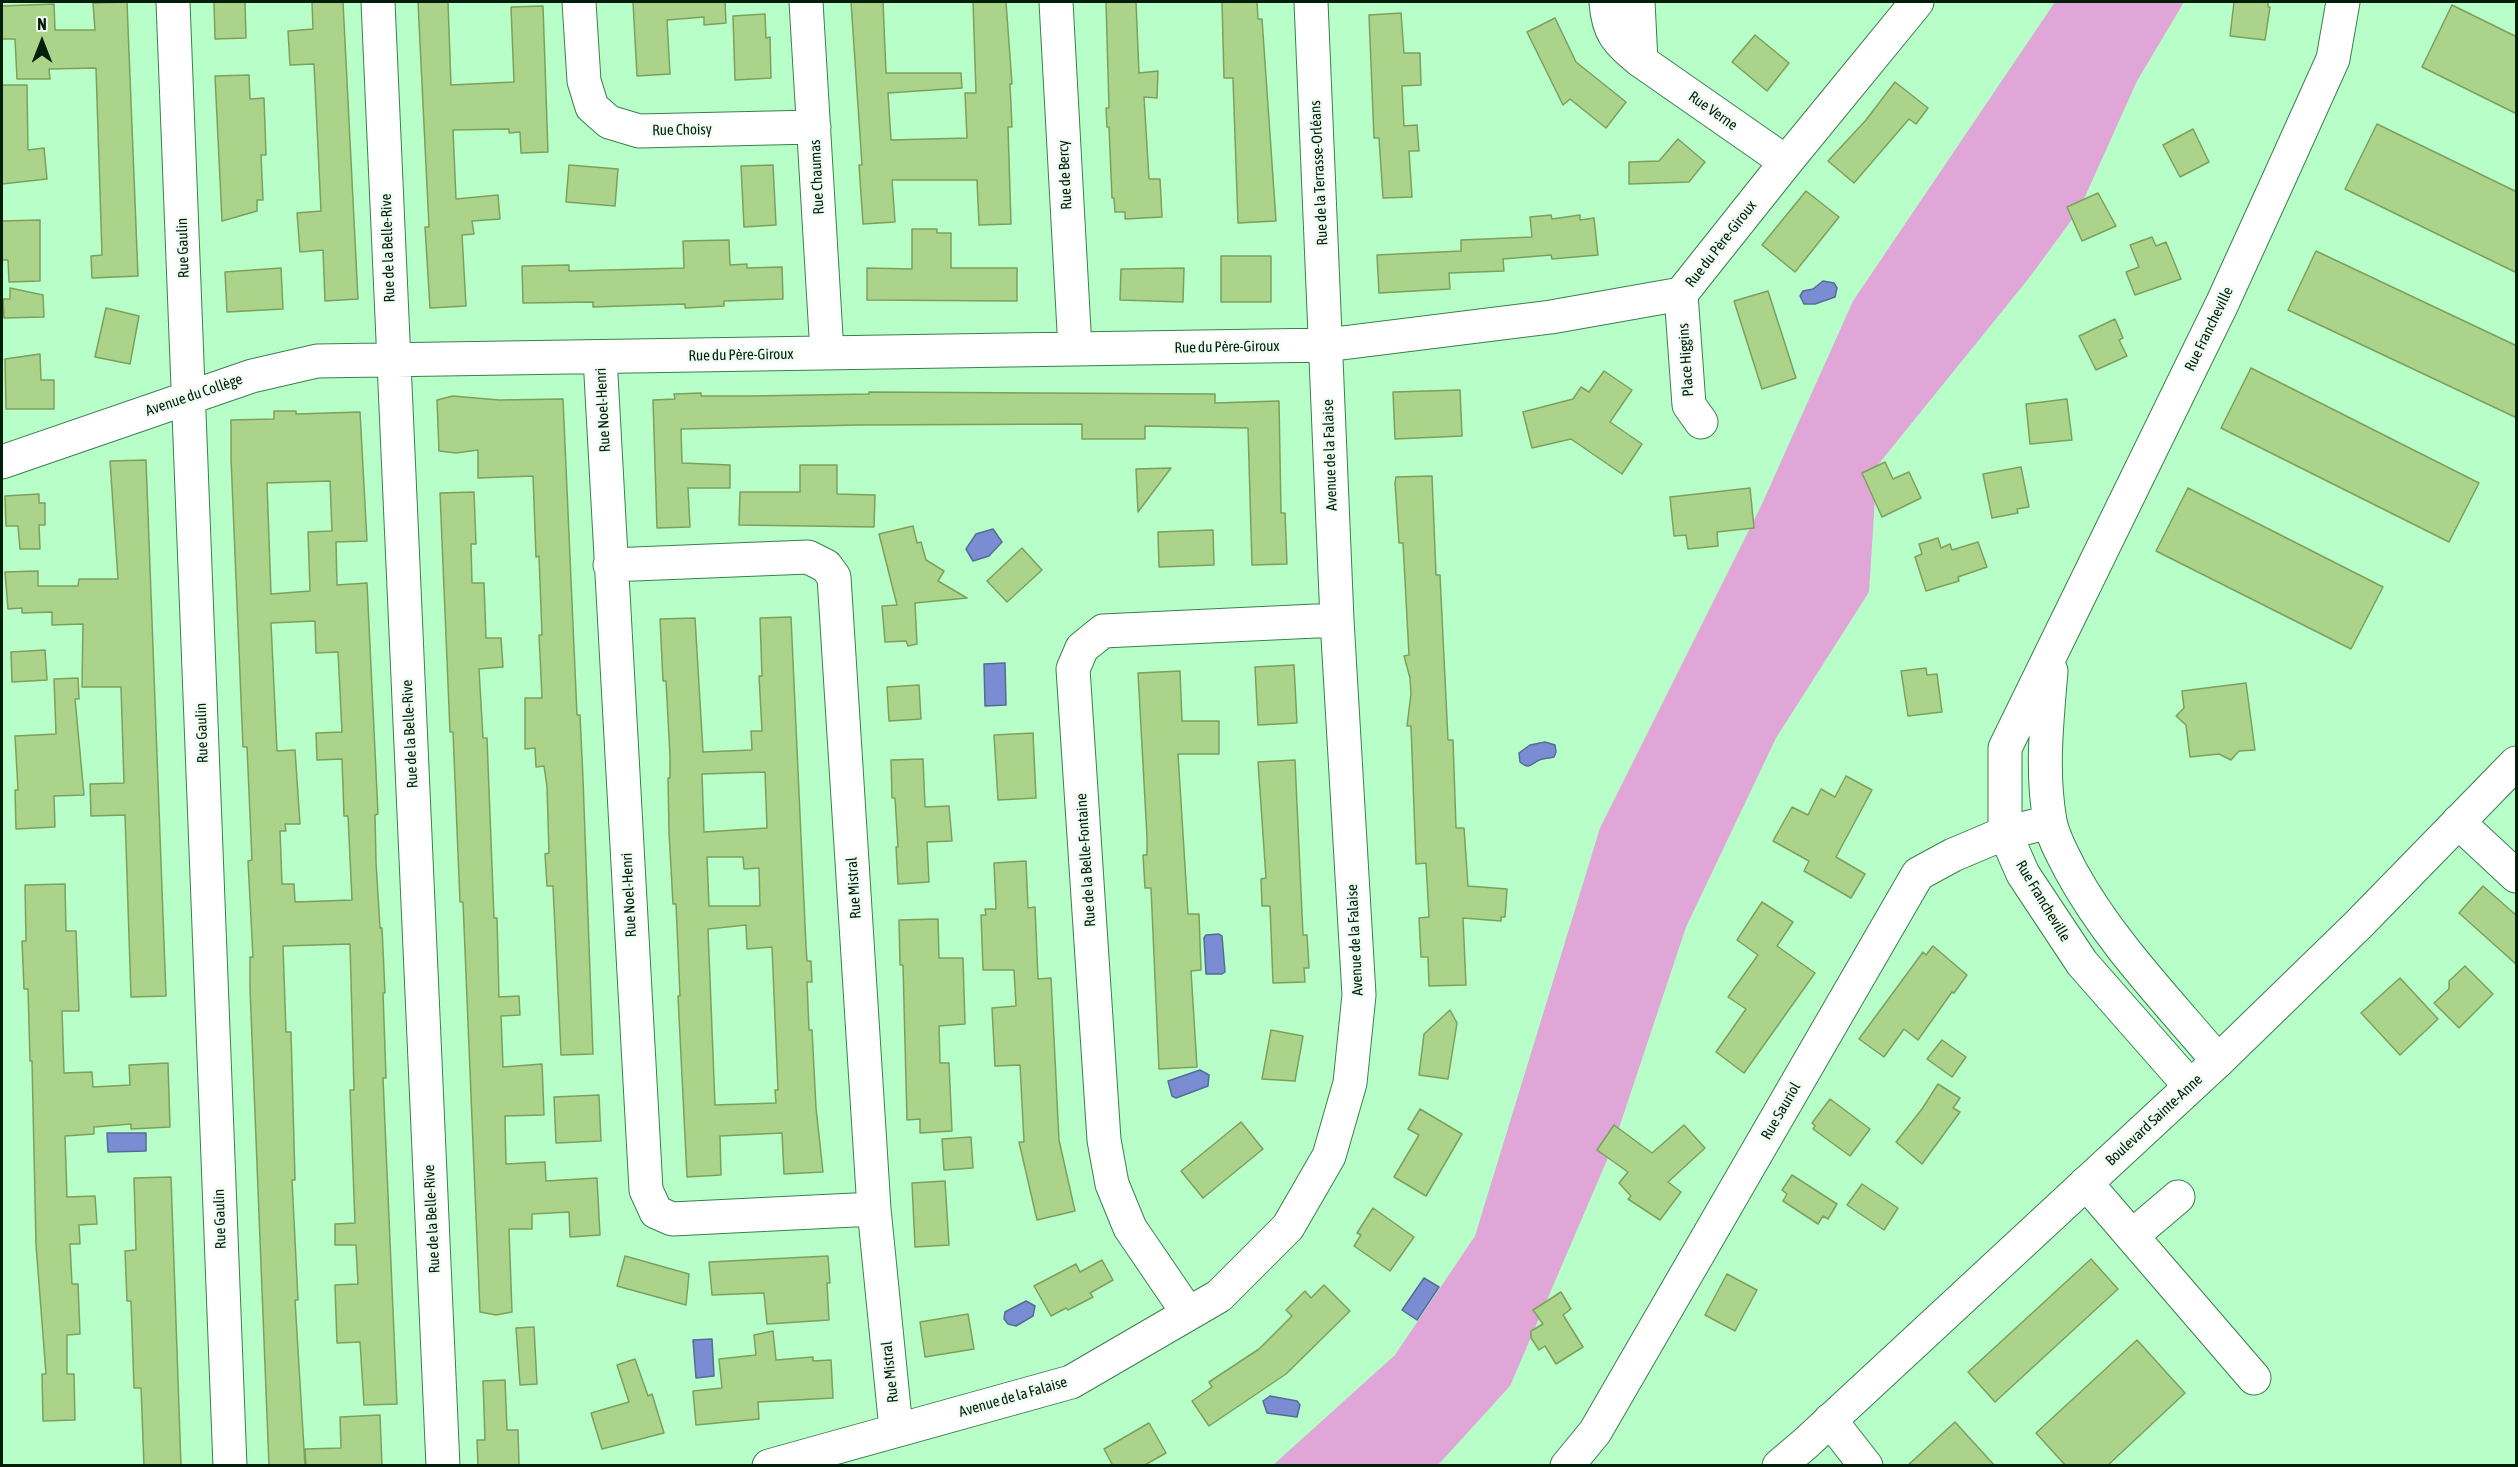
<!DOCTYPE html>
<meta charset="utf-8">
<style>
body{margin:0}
#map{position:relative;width:2518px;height:1467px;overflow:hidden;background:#b7fec8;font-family:"Asap Condensed",sans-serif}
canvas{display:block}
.frame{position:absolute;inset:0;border:3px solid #031f0c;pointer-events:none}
.north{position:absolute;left:12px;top:12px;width:60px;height:60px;-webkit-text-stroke:4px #eefcf1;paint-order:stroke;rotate:0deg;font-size:16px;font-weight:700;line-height:24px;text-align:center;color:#031f0c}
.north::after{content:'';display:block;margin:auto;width:21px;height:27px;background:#031f0c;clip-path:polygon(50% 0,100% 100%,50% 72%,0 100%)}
</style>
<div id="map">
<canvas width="2518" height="1467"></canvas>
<div class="frame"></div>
<div class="north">N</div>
</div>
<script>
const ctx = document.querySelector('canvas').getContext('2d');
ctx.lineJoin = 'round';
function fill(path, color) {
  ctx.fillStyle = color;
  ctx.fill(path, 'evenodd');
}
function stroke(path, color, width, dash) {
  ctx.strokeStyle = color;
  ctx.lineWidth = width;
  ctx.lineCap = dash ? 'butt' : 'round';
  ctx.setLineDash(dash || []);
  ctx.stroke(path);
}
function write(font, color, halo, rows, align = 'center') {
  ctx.font = font + ' "Asap Condensed",sans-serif';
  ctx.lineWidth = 4.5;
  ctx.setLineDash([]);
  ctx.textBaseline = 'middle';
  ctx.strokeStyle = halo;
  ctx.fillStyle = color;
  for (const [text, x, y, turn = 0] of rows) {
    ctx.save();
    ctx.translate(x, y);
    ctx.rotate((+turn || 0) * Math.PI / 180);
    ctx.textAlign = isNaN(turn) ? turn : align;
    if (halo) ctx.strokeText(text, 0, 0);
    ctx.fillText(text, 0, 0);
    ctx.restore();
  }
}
fill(new Path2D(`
 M2055 2H2184L2137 81 2079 210 2029 278 1877 466 1869 592 1776 738 1686 927 1613 1146 1510 1386 1438 1465 1272 1466 1395 1355 1475 1236 1600 828 1762 504 1853 301Z`), '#dfa6d7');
const water = new Path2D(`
 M1823 281 1834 283 1837 288 1835 297 1815 304H1804L1800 296 1803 291 1813 289Z
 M993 529 1002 542 989 556 973 561 966 549 976 534Z
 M1005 663 1006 705 985 706 984 664Z
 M1545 742 1555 745 1556 752 1554 757C1551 758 1547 758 1543 759 1533 760 1531 772 1520 762L1519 753 1530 745Z
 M1219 934 1222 936 1225 972 1222 974H1206L1204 938 1206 935Z
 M1200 1070 1209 1075 1208 1086 1176 1098 1172 1096 1168 1081Z
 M107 1133H146V1151L108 1152Z
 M1424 1278 1439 1287 1417 1320 1402 1310Z
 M1026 1301 1035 1306 1033 1316 1016 1326 1008 1324 1004 1319 1005 1312Z
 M712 1339 714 1376 696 1378 693 1340Z
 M1270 1396 1297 1401 1300 1405 1297 1417 1267 1413 1263 1401Z`);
fill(water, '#7a8dd3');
stroke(water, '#566c97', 1.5);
const building = new Path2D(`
 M127 2 138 276 92 278 91 256 102 255 96 68 49 69 50 79H17L15 39H2V6L54 4 55 30H95L93 3Z
 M214 2H245L246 38 215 39Z
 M312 2H343L358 299 325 301 323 250 300 252 297 213 321 211 314 64 290 65 288 31 313 29Z
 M418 2H448L451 85 514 82 511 7 543 6 548 152 521 153 520 132 509 133V129L453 130 456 199 498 195 500 219 472 221 474 234 462 235 466 306 430 308 425 227H429Z
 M633 2H725L726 23 704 25V17L667 20 670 74 637 76Z
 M851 2H883L886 73H961L962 88 888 93 891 140 967 138 965 93H976L973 2H1006L1012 84H1010L1012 127H1008L1011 224 979 225 977 180H892L895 222 863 224 859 165H862Z
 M1106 2H1136L1139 73 1158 71 1157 98 1144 97 1149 179H1160L1162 217 1125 219V212H1115L1114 198H1112L1109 127H1107L1106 108H1109Z
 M1222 2H1257L1258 19H1262L1276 221 1238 223 1233 78H1224Z
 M2234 2H2268V7H2270L2265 40 2230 36Z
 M2452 5 2517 37V114L2422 67Z
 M1401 13 1404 53H1420L1421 85 1402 86 1404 126 1417 125 1419 151H1409L1412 197 1383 198 1379 138H1374L1369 15Z
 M765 14 766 38 770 37 771 78 735 80 733 16Z
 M1555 18 1576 62 1626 102 1606 128 1570 99 1563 105 1527 32Z
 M1755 35 1789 63 1767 91 1732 62Z
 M249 75 250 99 264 98 266 155H261L263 200H257V211L222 221 215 76Z
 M1895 82 1928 108 1916 124 1909 119 1854 183 1828 161 1866 120Z
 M2 85H27L28 150 44 148 47 179 2 184Z
 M2377 124 2517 192V273L2345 189Z
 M2193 129 2209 162 2180 177 2163 145Z
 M1678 139 1705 162 1689 182 1629 184V162L1659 161Z
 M569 165 618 169 615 206 566 202Z
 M773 165 776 225 744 227 741 166Z
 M1806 191 1839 217 1795 272 1762 245Z
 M2098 193 2116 226 2082 241 2067 207Z
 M1551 215 1552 219 1580 215V220L1594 218 1598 255 1552 259 1551 255 1503 259 1504 271 1449 273 1450 289 1379 293 1377 255 1461 251V240L1532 237 1530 217Z
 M40 220V281L9 282 8 260H2V221Z
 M912 229H937V233H951V268H1017V301L867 300V268L912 269Z
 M2152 237 2156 246 2166 242 2181 279 2135 295 2126 272 2139 267 2130 245Z
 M729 240 730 265 747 264V268L782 267 783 299 724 301V306L685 308V304L593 307V302L523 303 522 266 569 265V271L684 268 683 241Z
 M2316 251 2517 346V418L2288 310Z
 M1221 256H1271V302H1221Z
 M281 268 283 309 227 312 225 272Z
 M1184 268 1183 302 1120 300 1121 269Z
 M10 288 43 295 44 317 4 318 3 299H10Z
 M1768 291 1796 378 1762 389 1734 301Z
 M106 308 139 316 130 364 95 357Z
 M2115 319 2123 338 2119 340 2127 356 2096 370 2079 336Z
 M40 354 41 380H54V409H6L5 359Z
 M2251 368 2479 483 2449 542 2221 428Z
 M1604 371 1632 390 1610 422 1642 444 1622 474 1571 439 1532 448 1523 412 1573 399 1581 387 1589 392Z
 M1460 390 1462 436 1395 439 1393 392Z
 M869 392 1215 394V403L1279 401 1281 513H1285L1287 564 1252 565 1248 428 1145 426V439H1082V424L858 425 681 429 682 463 730 465V488H688L690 527 657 528 653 400 675 399 674 394 701 393V396H752L869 394Z
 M453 396 499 400 563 399 577 715H580L583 779 593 1054 561 1055 553 886H547L545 854 549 853 547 787 544 766 536 767 535 748 525 749V698H542L539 635H542L539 556 536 557 533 476 478 478V450L456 453 439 451 437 400Z
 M2067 399 2072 440 2030 444 2026 404Z
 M274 411H296V414L360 412 367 541 336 542 337 585 367 583 378 814 375 815 376 862 380 928H382L385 993H383L386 1078H383L397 1404 364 1405 360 1342 337 1343 335 1285 358 1284 356 1245H335V1224L355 1223 350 1090H354L350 944 283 946 286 1032H291L295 1180H292L298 1300H295L305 1466H269L250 988V957H253L248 861 252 860 247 747H243L231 458V420L274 419ZM330 481 332 531 308 532 310 591 271 594 267 483ZM315 621 316 653 338 652 342 732 316 733 317 760 342 759 344 816H348L352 900 295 902 294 884H282L280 831H286L285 824H300L295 750 277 751 271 623Z
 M146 460 166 996 131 997 125 815 91 816 90 784 124 783 121 687H82L83 624 52 625V612L22 613V608L8 609 5 572 38 571V586H78L79 579H118L110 461Z
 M1885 462 1893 479 1909 472 1921 498 1882 517 1862 473Z
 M800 465H837V494L875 495 874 527 739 525 740 492H800Z
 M2021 467 2029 507 2017 509 2018 513 1992 518 1983 474Z
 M1171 468 1138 512 1136 469Z
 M1432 476 1436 575H1440L1448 740H1453L1456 828H1464L1468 886 1507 889 1505 917H1501V921L1463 918 1466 985 1429 986 1428 957H1421L1419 918 1429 917 1426 863 1416 864 1411 726H1407L1411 694 1410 678 1404 656 1409 655 1403 543H1399L1395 483 1396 477Z
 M1750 488 1754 528 1717 532 1718 546 1688 549 1686 535 1674 536 1670 497Z
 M2188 488 2383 587 2351 649 2156 551Z
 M474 492 476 544H471L472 583H484L486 638H501L503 667 479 669 483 738H487L494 918H497L499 997 519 996 520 1015 501 1016 503 1067 542 1064 544 1115 505 1116 506 1164 545 1162 546 1181 597 1178 600 1235 570 1237 569 1212 532 1214V1229H509L512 1312 496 1315 480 1312 463 902H460L453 732H450L440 493Z
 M39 494V503H45V525H39L40 549H20L18 526H6L5 496Z
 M913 526 917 543 921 542 926 560 944 571 938 581 967 598 915 603 917 644 908 646 906 641 885 642 882 606 897 605 879 534Z
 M1213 530 1214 565 1159 567 1158 532Z
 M1938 538 1941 548 1950 544 1952 550 1978 542 1987 567 1958 577 1959 581 1926 591 1915 557 1922 554 1919 544Z
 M1022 548 1042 570 1007 602 987 581Z
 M791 617 806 946 807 961H811L812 982H807L809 1030H812L816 1108 823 1172 784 1174 782 1133 720 1136 721 1175 687 1177 678 996H680L676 904H673L669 832 668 778H670V756L666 681H663L660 619 695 618 703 752 752 750 751 731H762L759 676H762L760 618ZM765 772 767 828 704 832 702 774ZM707 857H743L744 869 759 868 760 906H709ZM746 925 747 949 772 947 778 1090H775L776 1103 715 1105 708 929Z
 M45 650 47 680 12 682 11 652Z
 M1294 665 1297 723 1258 725 1255 667Z
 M1926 668 1927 675 1937 674 1942 712 1908 716 1901 671Z
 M1180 671 1182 721H1219V754H1178L1188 914H1199L1201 970 1191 971 1197 1067 1159 1069 1151 888H1145L1143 855H1147V837L1138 673Z
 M78 678 79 699H75L84 795 54 796 55 827 16 829 15 790H18L15 736 56 734 54 679Z
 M2246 683 2255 750 2239 751 2231 760 2219 754 2190 757 2186 725 2176 716 2184 708 2182 691Z
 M919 685 921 719 889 721 887 687Z
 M1033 733 1036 798 998 800 994 735Z
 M923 759 925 807 949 806 952 841 927 842 929 882 898 884 896 847H898L895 798H892L891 760Z
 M1295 760 1303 935H1307L1309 968H1304L1305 982 1273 983 1270 906H1262L1261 879 1266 878 1258 762Z
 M1846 776 1872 790 1836 857 1865 874 1851 898 1804 871 1809 861 1773 841 1792 807 1808 815 1821 789 1835 797Z
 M1026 861 1028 908 1035 907 1038 979 1051 978 1059 1140 1075 1211 1037 1220 1019 1142H1024L1020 1065 995 1066 992 1008 1016 1006 1014 970H983L981 915H986L985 909H996L994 863Z
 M65 884 66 931H76L79 1011H62L64 1073 92 1072 93 1087 130 1085 129 1065 168 1063 170 1127 131 1129V1124L94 1127V1134L65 1136 67 1197 95 1196 97 1224 79 1225 80 1244H70L72 1284H78L80 1334 67 1335V1374H74L75 1420 43 1421 42 1374H46L36 1245 32 1061H30L28 989H24L22 941H26L25 885Z
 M2483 886 2517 916V965L2459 913Z
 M1762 902 1793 922 1777 946 1815 973 1744 1073 1716 1052 1746 1009 1728 997 1758 955 1737 940Z
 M938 919 939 958H963L965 1024 939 1026 940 1063H949L952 1131 920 1133V1119L907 1120 903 965H900L899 920Z
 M1933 946 1967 975 1954 993 1952 992 1918 1040 1904 1029 1884 1057 1859 1039 1923 952 1926 955Z
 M2465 966 2493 994 2459 1028 2434 1003 2449 989V981Z
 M2400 978 2438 1019 2400 1055 2361 1013Z
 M1450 1010 1457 1023 1448 1079 1419 1075 1424 1034Z
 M1271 1030 1303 1036 1295 1081 1262 1079Z
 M1942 1040 1966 1057 1952 1077 1927 1059Z
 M1938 1084 1960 1098 1953 1108 1960 1112 1922 1164 1896 1142 1922 1109Z
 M599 1095 601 1141 556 1143 554 1097Z
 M1830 1099 1870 1129 1850 1156 1813 1129 1815 1126 1812 1123Z
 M1420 1109 1462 1134 1426 1196 1394 1177 1419 1135 1408 1129Z
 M1241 1122 1263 1149 1203 1198 1181 1171Z
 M1614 1125 1652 1153 1684 1125 1705 1148 1668 1182 1681 1192 1660 1220 1628 1199 1631 1196 1619 1183 1628 1172 1597 1150Z
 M971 1137 973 1168 944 1170 942 1139Z
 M1792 1175 1837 1204 1828 1219 1823 1216 1818 1224 1783 1201 1787 1194 1782 1190Z
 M171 1177 181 1466H144L141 1388H134L131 1301H127L125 1251 136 1250 134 1178Z
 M945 1181 949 1245 915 1247 912 1183Z
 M1862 1184 1898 1208 1884 1230 1847 1205Z
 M1373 1208 1414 1237 1390 1271 1354 1246 1361 1235 1357 1233Z
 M625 1256 689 1274 686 1305 617 1286Z
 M828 1256 830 1283H827L829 1320 767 1324 764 1293 712 1295 709 1262Z
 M2091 1259 2118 1289 1995 1402 1968 1372Z
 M1102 1260 1113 1280 1090 1293 1093 1297 1068 1310 1066 1308 1051 1316 1034 1286 1076 1264 1080 1272Z
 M1727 1274 1757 1290 1735 1331 1705 1315Z
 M1324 1285 1350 1311 1286 1374 1209 1426 1192 1401 1212 1387 1209 1382 1259 1349 1292 1316 1286 1310 1305 1291 1311 1298Z
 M1561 1292 1571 1309 1563 1315 1583 1347 1556 1364 1545 1346 1539 1350 1531 1338V1331L1543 1324 1533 1310Z
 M968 1314 974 1349 925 1357 920 1322Z
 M534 1327 537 1384 520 1385 516 1328Z
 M773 1331 776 1360 813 1357V1361L831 1360 833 1398 758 1402 759 1419 696 1425 693 1391 722 1388 719 1359 756 1355 754 1335Z
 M2137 1340 2185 1393 2107 1466H2066L2036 1433Z
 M635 1359 648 1396 652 1394 664 1433 602 1449 591 1413 629 1402 617 1365Z
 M505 1380 507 1430H518L519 1466H478L477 1440H485L483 1381Z
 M380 1415 382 1466H306L305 1449 341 1448 340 1417Z
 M1955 1422 1995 1466H1907Z
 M1149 1423 1166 1453 1143 1466H1113L1104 1449Z`);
fill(building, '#acd38a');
stroke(building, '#7da05d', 1.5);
const minor = new Path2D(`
 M173 2 230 1466
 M378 2 443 1466
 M579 2 584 81 592 107 609 122 639 131 814 127
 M806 2 827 353
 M1056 2 1075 349
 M1606 2C1608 33 1617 41 1641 61L1786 162
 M1638 2 1641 61
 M1681 294 1689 405 1701 422
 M600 357 646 1190 656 1212 672 1219 874 1209
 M2 462 252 376 317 361 1326 345 1551 317 1681 294 1786 162 1917 2
 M610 565 808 557 826 566 834 577 874 1209 896 1429
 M2051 671C2047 721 2041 770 2050 821 2053 838 2063 855 2071 871 2109 941 2167 1000 2218 1061
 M2458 822 2516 876
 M2190 1086 2082 963 2023 874 2005 833V748L2222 304 2283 170 2333 59 2343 2
 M2086 1183 2254 1378
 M2132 1236 2178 1197
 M1188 1313 1130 1228 1112 1184 1104 1140 1073 669 1082 648 1103 631 1337 620
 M1830 1420 1866 1466
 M769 1466 1071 1382 1219 1296 1288 1227 1329 1156 1350 1083 1359 995 1337 620 1311 2
 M1567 1466 1595 1432 1918 874 1953 855 2005 833 2050 822`);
const major = new Path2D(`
 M1779 1466 1806 1443 2218 1061 2358 925 2516 763`);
stroke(minor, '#3b7f4f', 35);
stroke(major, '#3b7f4f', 35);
stroke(minor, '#fff', 33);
stroke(major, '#fff', 33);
write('15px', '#031f0c', '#eefcf1', [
 ["Rue Verne",1713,111,35],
 ["Rue Choisy",682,130,-1],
 ["Rue de la Terrasse-Orléans",1319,173,-93],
 ["Rue de Bercy",1065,175,-93],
 ["Rue Chaumas",817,177,-93],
 ["Rue du Père-Giroux",1721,244,-52],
 ["Rue Gaulin",183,248,-92],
 ["Rue de la Belle-Rive",388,248,-92],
 ["Rue Francheville",2209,329,-64],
 ["Rue du Père-Giroux",1227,347,-1],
 ["Rue du Père-Giroux",741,355,-1],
 ["Place Higgins",1686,360,-94],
 ["Avenue du Collège",194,395,-19],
 ["Rue Noel-Henri",603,410,-93],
 ["Avenue de la Falaise",1330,455,-92],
 ["Rue Gaulin",202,733,-92],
 ["Rue de la Belle-Rive",410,734,-93],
 ["Rue de la Belle-Fontaine",1086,860,-94],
 ["Rue Mistral",854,888,-94],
 ["Rue Noel-Henri",629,895,-93],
 ["Rue Francheville",2043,901,59],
 ["Avenue de la Falaise",1355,940,-93],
 ["Rue Sauriol",1781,1111,-60],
 ["Boulevard Sainte-Anne",2154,1120,-43],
 ["Rue Gaulin",220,1219,-92],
 ["Rue de la Belle-Rive",432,1219,-93],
 ["Rue Mistral",890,1372,-96],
 ["Avenue de la Falaise",1013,1397,-16]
]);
</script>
